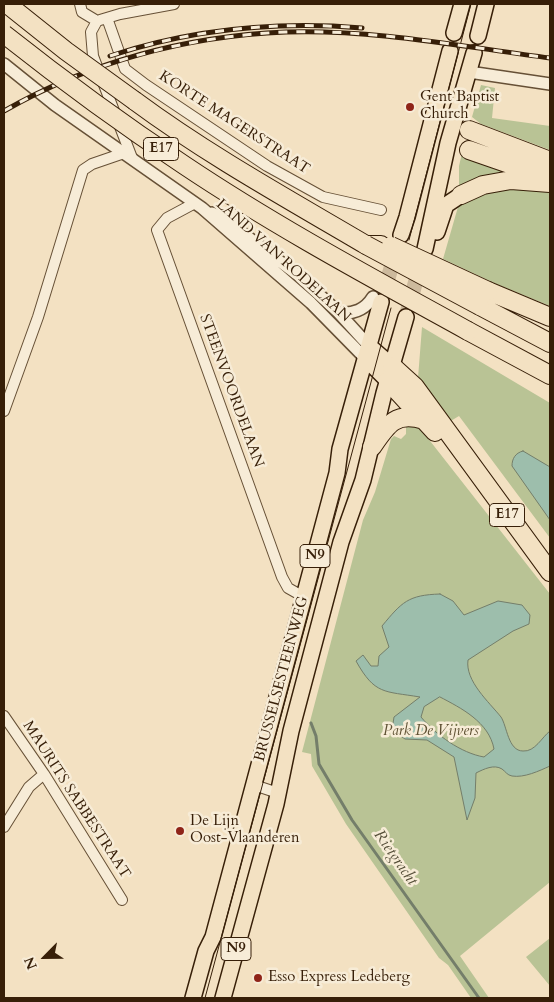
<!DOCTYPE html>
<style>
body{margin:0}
#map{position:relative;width:554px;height:1002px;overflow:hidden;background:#f3e1c2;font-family:Cardo,serif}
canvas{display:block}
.frame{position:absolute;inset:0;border:5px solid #371f08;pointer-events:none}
.north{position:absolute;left:20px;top:932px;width:50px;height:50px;-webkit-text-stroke:4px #f7ecd7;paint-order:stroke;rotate:247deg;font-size:14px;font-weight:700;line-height:20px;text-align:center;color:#371f08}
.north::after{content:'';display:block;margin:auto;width:18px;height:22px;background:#371f08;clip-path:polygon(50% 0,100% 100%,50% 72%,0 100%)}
</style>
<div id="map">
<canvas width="554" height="1002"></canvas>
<div class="frame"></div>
<div class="north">N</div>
</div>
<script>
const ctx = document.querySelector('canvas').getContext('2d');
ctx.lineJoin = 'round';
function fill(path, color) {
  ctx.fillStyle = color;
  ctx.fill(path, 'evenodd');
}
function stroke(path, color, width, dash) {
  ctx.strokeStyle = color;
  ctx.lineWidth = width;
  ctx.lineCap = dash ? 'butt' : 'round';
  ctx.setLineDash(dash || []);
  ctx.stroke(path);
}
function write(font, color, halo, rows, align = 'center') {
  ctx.font = font + ' Cardo,serif';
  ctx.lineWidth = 5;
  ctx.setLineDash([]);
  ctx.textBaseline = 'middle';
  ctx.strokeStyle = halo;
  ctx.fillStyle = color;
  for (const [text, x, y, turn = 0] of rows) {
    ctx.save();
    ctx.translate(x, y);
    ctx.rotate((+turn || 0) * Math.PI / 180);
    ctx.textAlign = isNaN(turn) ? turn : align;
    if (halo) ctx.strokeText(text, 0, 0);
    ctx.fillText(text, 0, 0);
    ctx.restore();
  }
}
fill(new Path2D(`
 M481 85 495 88 492 118 550 126V150L481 124 472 117Z
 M462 153 524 172 459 189V166Z
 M529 187 550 190V306L494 283 443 259 460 200 481 190 488 194 502 190Z
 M422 327 550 403V538L459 416 449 422 418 378Z
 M406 423H416L550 594V882L460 956 489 998H471L448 965 439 958 346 824 312 766 311 754 302 752 363 520 375 492 391 439 394 436 401 439 406 434Z
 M550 938V986L526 957Z`), '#b9c395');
const water = new Path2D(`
 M523 451 550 467V520L512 466C512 459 515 453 523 451Z
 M440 594 453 601 464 615 498 601 522 605 530 615 529 624 513 631 468 660C465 681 489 702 501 717 507 726 508 751 523 751 535 752 542 737 550 731V766C539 771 524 778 512 776 507 775 506 772 502 769 494 764 484 769 476 773L475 798 467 820 454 757 427 740 405 739 392 730 394 717 420 697C384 691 375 695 356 661L363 655 371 666H378L379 656 389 647 382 626C402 602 408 595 440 594ZM440 697C461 708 489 722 494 749L484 757C461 753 436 735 421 717L424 707Z`);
fill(water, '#9dbeac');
stroke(water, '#747e6a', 1);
stroke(new Path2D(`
 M311 723 316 736 319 764 352 820 479 998`), '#747e6a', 3);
stroke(new Path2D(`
 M381 302 397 248
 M406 317 421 262`), '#cdba9d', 15, [15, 8]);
const minor = new Path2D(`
 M80 4 82 12 97 21
 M107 18 125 69 146 85 267 166 323 197 381 210
 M100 20 120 14 174 4
 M97 21 91 32 93 56 132 158
 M195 203 167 218 157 230 282 577 288 588 304 597
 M4 411 38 317 83 170 92 164 124 153
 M4 716 44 774 122 900
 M254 785 278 793
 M4 827 29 787 44 774`);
const tertiary = new Path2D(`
 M4 64 55 105 202 208 311 303 365 358
 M469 72 550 84
 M212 213 223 218 299 276 339 313 369 346
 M339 313C354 314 365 310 373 297`);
const primary = new Path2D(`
 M454 33 462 4
 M478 36 486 4
 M437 232 446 205 461 195
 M401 235 407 217 450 51
 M425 249 448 143 474 53
 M369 346 392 366
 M365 358 388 381
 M193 998 206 951 213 937 337 473 340 449 381 302
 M223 998 276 804 291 731 341 542 363 480 384 393 406 317`);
const motorway = new Path2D(`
 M135 101C208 155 288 199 366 245H381
 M469 130 550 161
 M469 150 544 176
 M461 195 483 185 511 180 550 183
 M488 291 550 317
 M480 306 550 343
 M468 331 550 375
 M392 366 415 387 550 572
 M388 381 435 432
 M372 447C387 425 395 411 424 420`);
stroke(minor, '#665036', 12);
stroke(tertiary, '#665036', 14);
stroke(primary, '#371f08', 18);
stroke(motorway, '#371f08', 20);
stroke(minor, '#f7ecd7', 10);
stroke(tertiary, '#f7ecd7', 11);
stroke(primary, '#f3e1c2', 15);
stroke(motorway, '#f3e1c2', 18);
stroke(new Path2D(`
 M409 240 471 4
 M205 998 391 308`), '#371f08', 1);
const rail = new Path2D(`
 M110 56C192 29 276 21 362 28
 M4 111C90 62 187 36 286 32 374 29 464 47 550 58`);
stroke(rail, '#371f08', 5);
stroke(rail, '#f7ecd7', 3, [9]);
const motorwayBridge = new Path2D(`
 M7 4 66 51 135 101
 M4 34C62 80 122 124 184 165 275 226 372 278 468 331
 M366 245 480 306
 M391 246 488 291`);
stroke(motorwayBridge, '#371f08', 20, []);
stroke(motorwayBridge, '#f3e1c2', 18);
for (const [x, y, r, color] of [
 [410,107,5,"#8f2418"],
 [180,831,5,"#8f2418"],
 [258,978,5,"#8f2418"]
]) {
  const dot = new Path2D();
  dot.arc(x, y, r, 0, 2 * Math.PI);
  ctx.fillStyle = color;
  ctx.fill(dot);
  stroke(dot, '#f7ecd7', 2);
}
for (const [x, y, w] of [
 [161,149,35],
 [507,515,35],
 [315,556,30],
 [236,949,30]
]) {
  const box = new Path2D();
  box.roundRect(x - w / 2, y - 11.5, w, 23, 4);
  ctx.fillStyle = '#f7ecd7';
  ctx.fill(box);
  stroke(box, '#371f08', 1);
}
write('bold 14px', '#371f08', null, [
 ["E17",161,149],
 ["E17",507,515],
 ["N9",315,556],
 ["N9",236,949]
]);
write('15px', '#371f08', '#f7ecd7', [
 ["Gent Baptist",420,98],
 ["Church",420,115],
 ["De Lijn",190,822],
 ["Oost-Vlaanderen",190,839],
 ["Esso Express Ledeberg",268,978]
], 'left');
write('15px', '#371f08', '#f7ecd7', [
 ["KORTE MAGERSTRAAT",234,123,33],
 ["LAND VAN RODELAAN",283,261,42],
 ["STEENVOORDELAAN",231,391,70],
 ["BRUSSELSESTEENWEG",282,679,-75],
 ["MAURITS SABBESTRAAT",76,800,57]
]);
write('italic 15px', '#5e5032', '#f7ecd7', [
 ["Park De Vijvers",431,732]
]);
write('italic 16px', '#564f39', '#f7ecd7', [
 ["Rietgracht",395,858,55]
]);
</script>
